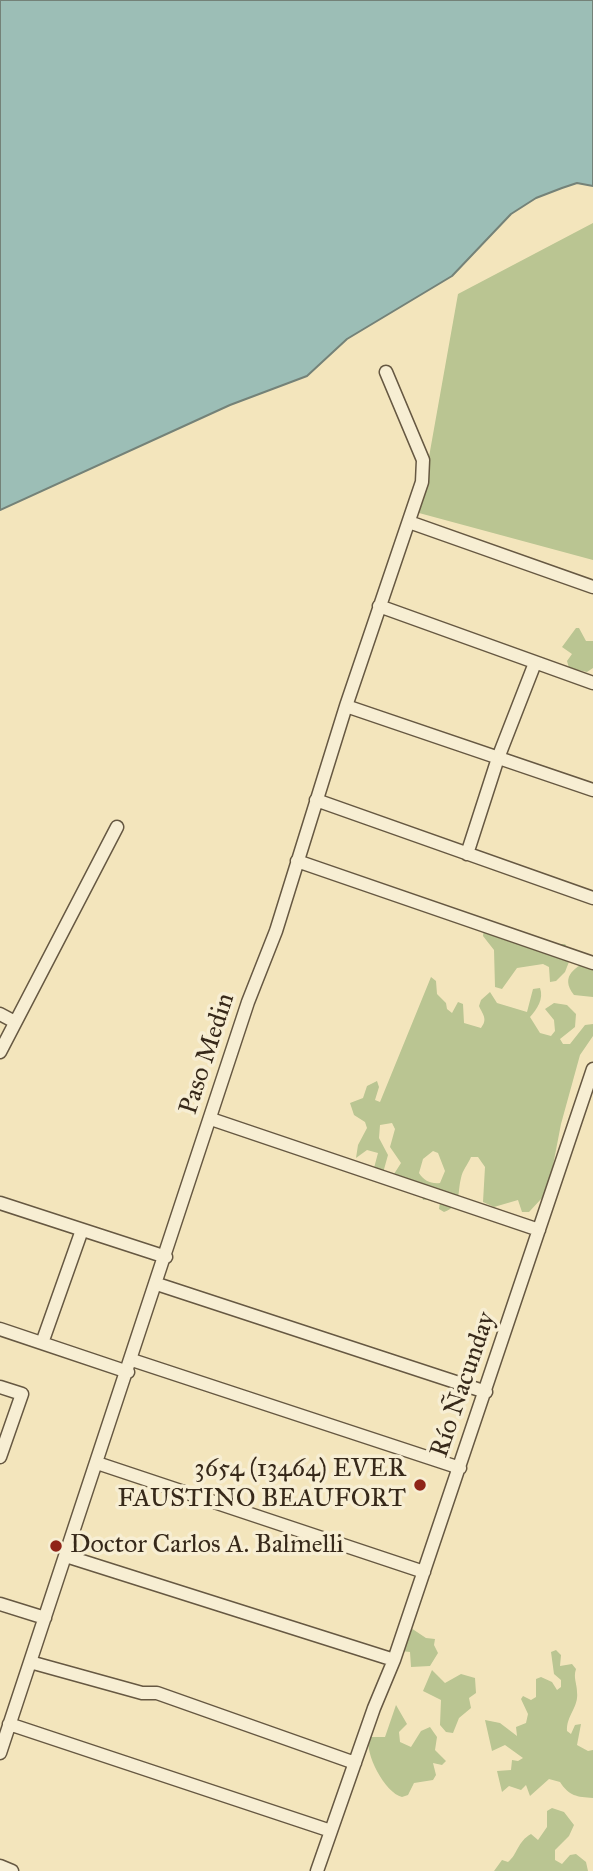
<!DOCTYPE html>
<meta charset="utf-8">
<style>
body{margin:0}
canvas{display:block;background:#f3e5bc}
</style>
<canvas width="593" height="1871"></canvas>
<script>
const ctx = document.querySelector('canvas').getContext('2d');
ctx.lineJoin = 'round';
function fill(path, color) {
  ctx.fillStyle = color;
  ctx.fill(path, 'evenodd');
}
function stroke(path, color, width, dash) {
  ctx.strokeStyle = color;
  ctx.lineWidth = width;
  ctx.lineCap = dash ? 'butt' : 'round';
  ctx.setLineDash(dash || []);
  ctx.stroke(path);
}
function write(font, color, halo, rows, align = 'center') {
  ctx.font = font + ' "IM FELL Great Primer",serif';
  ctx.lineWidth = 7;
  ctx.setLineDash([]);
  ctx.textBaseline = 'middle';
  ctx.strokeStyle = halo;
  ctx.fillStyle = color;
  for (const [text, x, y, turn = 0] of rows) {
    ctx.save();
    ctx.translate(x, y);
    ctx.rotate((+turn || 0) * Math.PI / 180);
    ctx.textAlign = isNaN(turn) ? turn : align;
    if (halo) ctx.strokeText(text, 0, 0);
    ctx.fillText(text, 0, 0);
    ctx.restore();
  }
}
fill(new Path2D(`
 M593 223V560L419 513 458 294Z
 M576 628H579L586 641H593V668L587 672 569 668 567 661 572 654 562 647Z
 M484 929 546 944H565L572 954 565 972 556 981 550 982 549 967 543 964 517 968 502 989 495 987 494 950 483 936Z
 M593 959V997L574 995C559 976 576 966 593 959Z
 M431 977 436 981 437 994 446 1003 447 1009 452 1013 458 1002 463 1004 464 1023 481 1028C488 1019 483 1015 479 1006L481 1000 490 992 497 1003 527 1012 533 989 540 988C544 999 537 1009 530 1017L540 1033 551 1036 555 1031 554 1020 545 1009 554 1003 567 1005 576 1014 575 1027 560 1039 563 1044H570L585 1025 593 1024V1036L580 1055 561 1124 550 1181 542 1198 529 1212H522L518 1200 494 1207 483 1202 485 1167 478 1157H471C468 1164 462 1171 461 1178 457 1194 462 1205 444 1212L439 1209 440 1202 436 1198 423 1200 422 1194 395 1180 394 1174 401 1163 390 1147 395 1129 392 1123 380 1125 379 1138 388 1155 383 1173 374 1168 378 1153 367 1150 356 1158 358 1145 367 1128 365 1122 354 1115 350 1103 363 1098 367 1086 377 1081 379 1087 375 1100 380 1102ZM433 1151 438 1153 445 1171 440 1183C431 1184 424 1181 419 1173L423 1159Z
 M411 1628 426 1638 435 1639 434 1645 438 1653 430 1666 411 1667 410 1652 401 1651Z
 M556 1650 561 1655 560 1666 572 1664 576 1669C573 1678 577 1683 577 1692 579 1707 566 1716 567 1731L571 1734 575 1725 581 1724 577 1745 588 1751 593 1750V1798C577 1797 569 1796 560 1782L549 1779 530 1796 526 1785 521 1790 509 1786 502 1792 497 1771 511 1770 512 1760 518 1761 523 1758 505 1745 492 1751 485 1720 500 1723 517 1736 516 1727 526 1723 528 1714 521 1699 523 1696 531 1700 536 1697V1679L541 1677 552 1682 557 1690 561 1687V1680L554 1674 551 1652Z
 M432 1670 445 1683 461 1674 475 1678 476 1693 469 1698 471 1708 459 1718 453 1733 446 1732 440 1725 441 1700 423 1691Z
 M396 1705 407 1724 399 1732 400 1742 411 1747 421 1731 430 1727 437 1737 435 1750 446 1761 442 1765 433 1763 436 1775 433 1780 414 1783 408 1795 402 1797C385 1793 364 1753 369 1737H385Z
 M552 1808 564 1812 574 1825 569 1836 555 1850V1860L562 1864 570 1855 576 1854 586 1862 588 1871H494L502 1860 508 1862C518 1854 517 1842 531 1834L538 1840 547 1827V1811Z`), '#bac592');
const water = new Path2D(`
 M0 0H593V186L577 183 562 188 536 198 511 214 452 276 347 339 307 376 230 405 0 510Z`);
fill(water, '#9cbeb6');
stroke(water, '#748278', 2);
const minor = new Path2D(`
 M409 522 593 587
 M379 606 593 683
 M346 706 593 790
 M316 800 593 898
 M467 854 498 758 535 663
 M297 861 593 963
 M0 1014 15 1022
 M0 1052 117 827
 M211 1119 539 1230
 M0 1203 166 1257
 M157 1284 486 1392
 M0 1329 128 1372
 M42 1343 82 1230
 M132 1360 460 1468
 M0 1387 22 1394 0 1457
 M97 1463 424 1572
 M66 1556 394 1660
 M0 1604 45 1618
 M30 1662 142 1693H157L355 1763
 M9 1724 331 1831
 M0 1753 248 1002 276 931 346 706 422 482 423 460 386 372
 M0 1866 12 1871
 M317 1871 374 1708 394 1660 593 1069`);
stroke(minor, '#665842', 15);
stroke(minor, '#f7eed3', 12);
for (const [x, y, r, color] of [
 [420,1485,7,"#8f2418"],
 [56,1546,7,"#8f2418"]
]) {
  const dot = new Path2D();
  dot.arc(x, y, r, 0, 2 * Math.PI);
  ctx.fillStyle = color;
  ctx.fill(dot);
  stroke(dot, '#f7eed3', 2.5);
}
write('26px', '#37291a', '#f7eed3', [
 ["Paso Medin",208,1054,-72],
 ["Río Ñacunday",464,1385,-71]
]);
write('26px', '#37291a', '#f7eed3', [
 ["3654 (13464) EVER",406,1470],
 ["FAUSTINO BEAUFORT",406,1500],
 ["Doctor Carlos A. Balmelli",70,1546,"left"]
], 'right');
</script>
